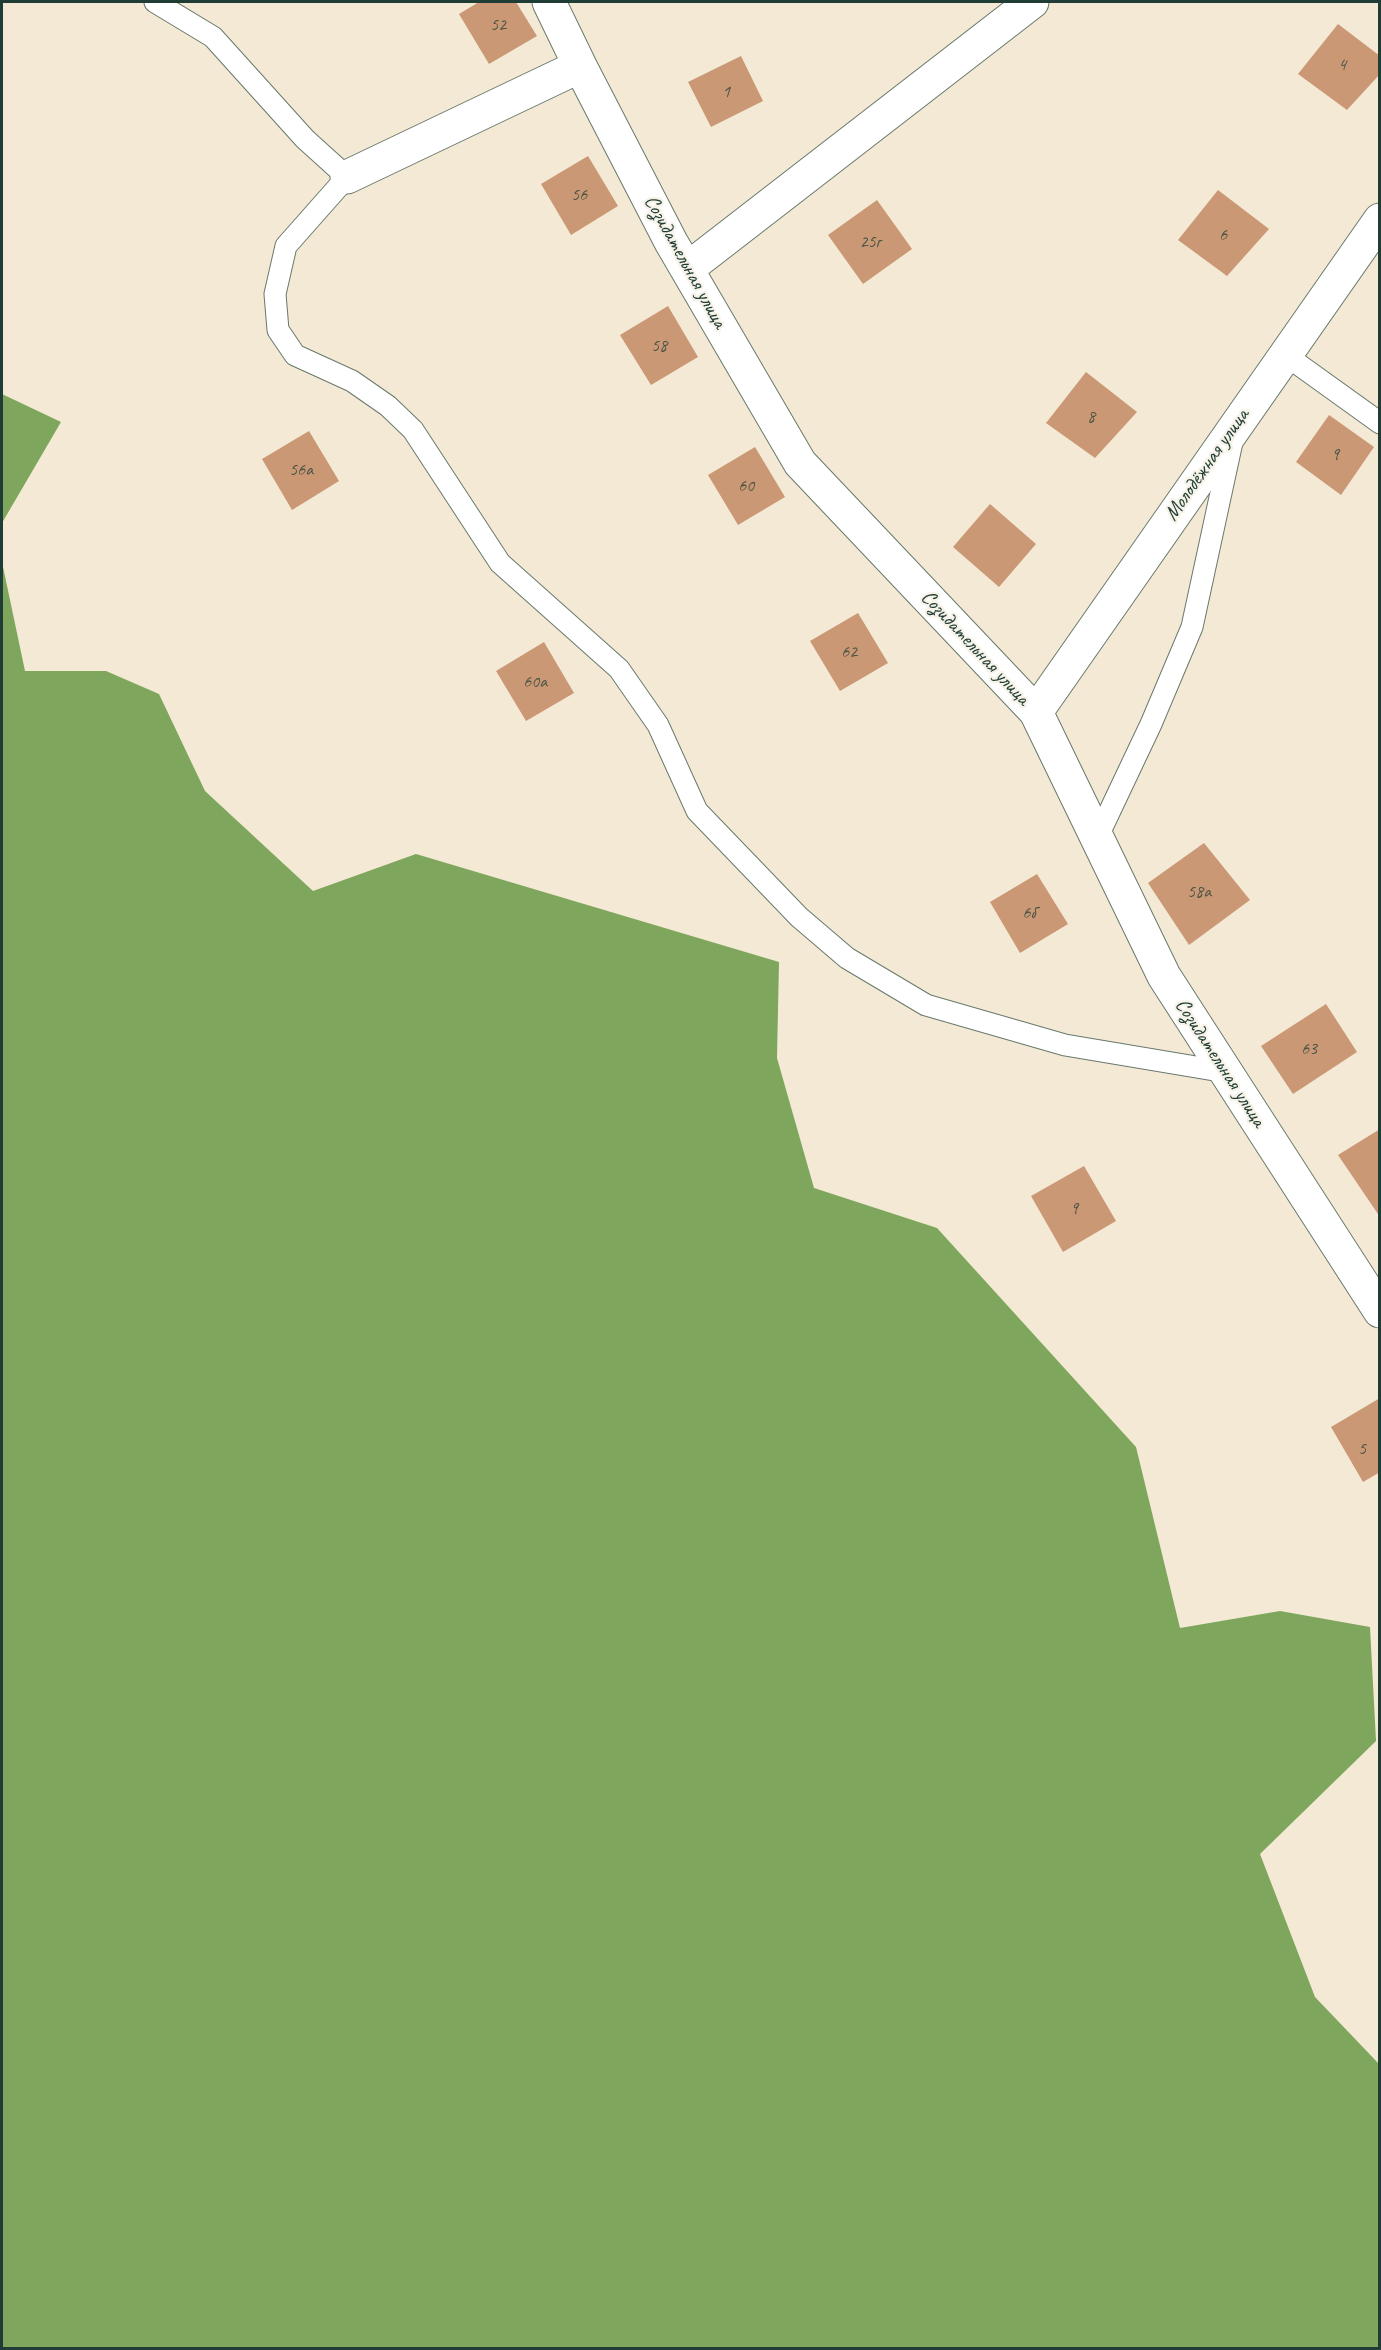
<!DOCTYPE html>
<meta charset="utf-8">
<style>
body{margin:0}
#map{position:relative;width:1381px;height:2350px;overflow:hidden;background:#f3e9d4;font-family:Caveat,sans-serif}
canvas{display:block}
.frame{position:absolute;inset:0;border:3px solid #1f3d34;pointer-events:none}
</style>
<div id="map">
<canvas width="1381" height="2350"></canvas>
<div class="frame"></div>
</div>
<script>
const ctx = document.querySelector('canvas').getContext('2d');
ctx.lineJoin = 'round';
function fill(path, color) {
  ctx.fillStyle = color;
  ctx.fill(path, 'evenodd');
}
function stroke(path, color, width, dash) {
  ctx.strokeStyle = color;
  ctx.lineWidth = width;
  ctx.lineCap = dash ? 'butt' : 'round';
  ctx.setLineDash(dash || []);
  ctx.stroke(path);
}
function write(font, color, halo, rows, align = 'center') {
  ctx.font = font + ' Caveat,sans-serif';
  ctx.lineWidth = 4.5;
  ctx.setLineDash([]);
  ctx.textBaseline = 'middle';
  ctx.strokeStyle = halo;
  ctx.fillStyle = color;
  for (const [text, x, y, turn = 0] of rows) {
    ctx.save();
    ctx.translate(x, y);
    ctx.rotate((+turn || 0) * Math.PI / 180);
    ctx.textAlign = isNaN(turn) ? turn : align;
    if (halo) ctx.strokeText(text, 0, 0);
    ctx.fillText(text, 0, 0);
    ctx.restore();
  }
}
fill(new Path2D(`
 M2 394 61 422 2 523Z
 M2 562 25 671H106L159 694 205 791 313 891 416 854 779 962 777 1058 814 1188 937 1228 1136 1447 1180 1628 1280 1611 1370 1627 1376 1741 1260 1854 1315 1997 1379 2064V2348H2Z`), '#7fa65d');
fill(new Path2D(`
 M479 2H516L537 36 489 64 459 14Z
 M1338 24 1380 56V74L1347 110 1298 74Z
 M741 56 763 101 711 127 688 82Z
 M588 156 618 206 571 235 541 184Z
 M1218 190 1269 229 1227 276 1178 240Z
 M877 200 912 249 863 284 828 235Z
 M668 306 698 357 651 385 620 335Z
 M1086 372 1137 412 1095 458 1046 423Z
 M1329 415 1374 447 1341 495 1296 462Z
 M309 431 339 481 292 510 262 459Z
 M755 447 785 497 738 525 708 475Z
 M990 504 1036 544 999 587 953 547Z
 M858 613 888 663 840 691 810 641Z
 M544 642 574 693 526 721 496 671Z
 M1204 843 1250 900 1189 945 1148 883Z
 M1037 874 1068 924 1020 953 990 902Z
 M1326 1004 1357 1052 1293 1094 1261 1046Z
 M1380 1129V1217L1338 1155Z
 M1084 1166 1116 1221 1063 1252 1031 1196Z
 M1380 1398V1472L1363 1482 1331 1427Z`), '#cb9876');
const service = new Path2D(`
 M155 2 213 37 305 139 347 177 286 246 275 294 278 330 295 355 352 381 388 406 413 430 500 563 619 669 658 725 697 811 799 917 847 958 926 1005 1065 1045 1226 1072
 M1284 354 1380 423
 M1097 838 1151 724 1192 627 1232 442`);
const minor = new Path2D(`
 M549 2 580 66 671 242 800 463 1036 712 1164 976 1380 1311
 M347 177 580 66
 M687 269 1032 2
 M1036 712 1380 220`);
stroke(service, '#69796c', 23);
stroke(minor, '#69796c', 35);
stroke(service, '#fff', 21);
stroke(minor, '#fff', 33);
write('18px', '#4a5444', null, [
 ["52",498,25],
 ["4",1342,65],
 ["1",726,92],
 ["56",579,195],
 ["6",1223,235],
 ["25г",870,242],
 ["58",659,346],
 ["8",1091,417],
 ["9",1335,455],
 ["56а",301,470],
 ["60",746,486],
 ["62",849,652],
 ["60а",535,682],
 ["58а",1199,892],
 ["6б",1029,913],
 ["63",1309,1049],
 ["9",1074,1209],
 ["5",1362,1449]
]);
write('21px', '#1f3d34', '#f7f3e8', [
 ["Созидательная улица",685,262,61],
 ["Молодёжная улица",1207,465,-55],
 ["Созидательная улица",975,648,47],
 ["Созидательная улица",1220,1063,57]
]);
</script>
